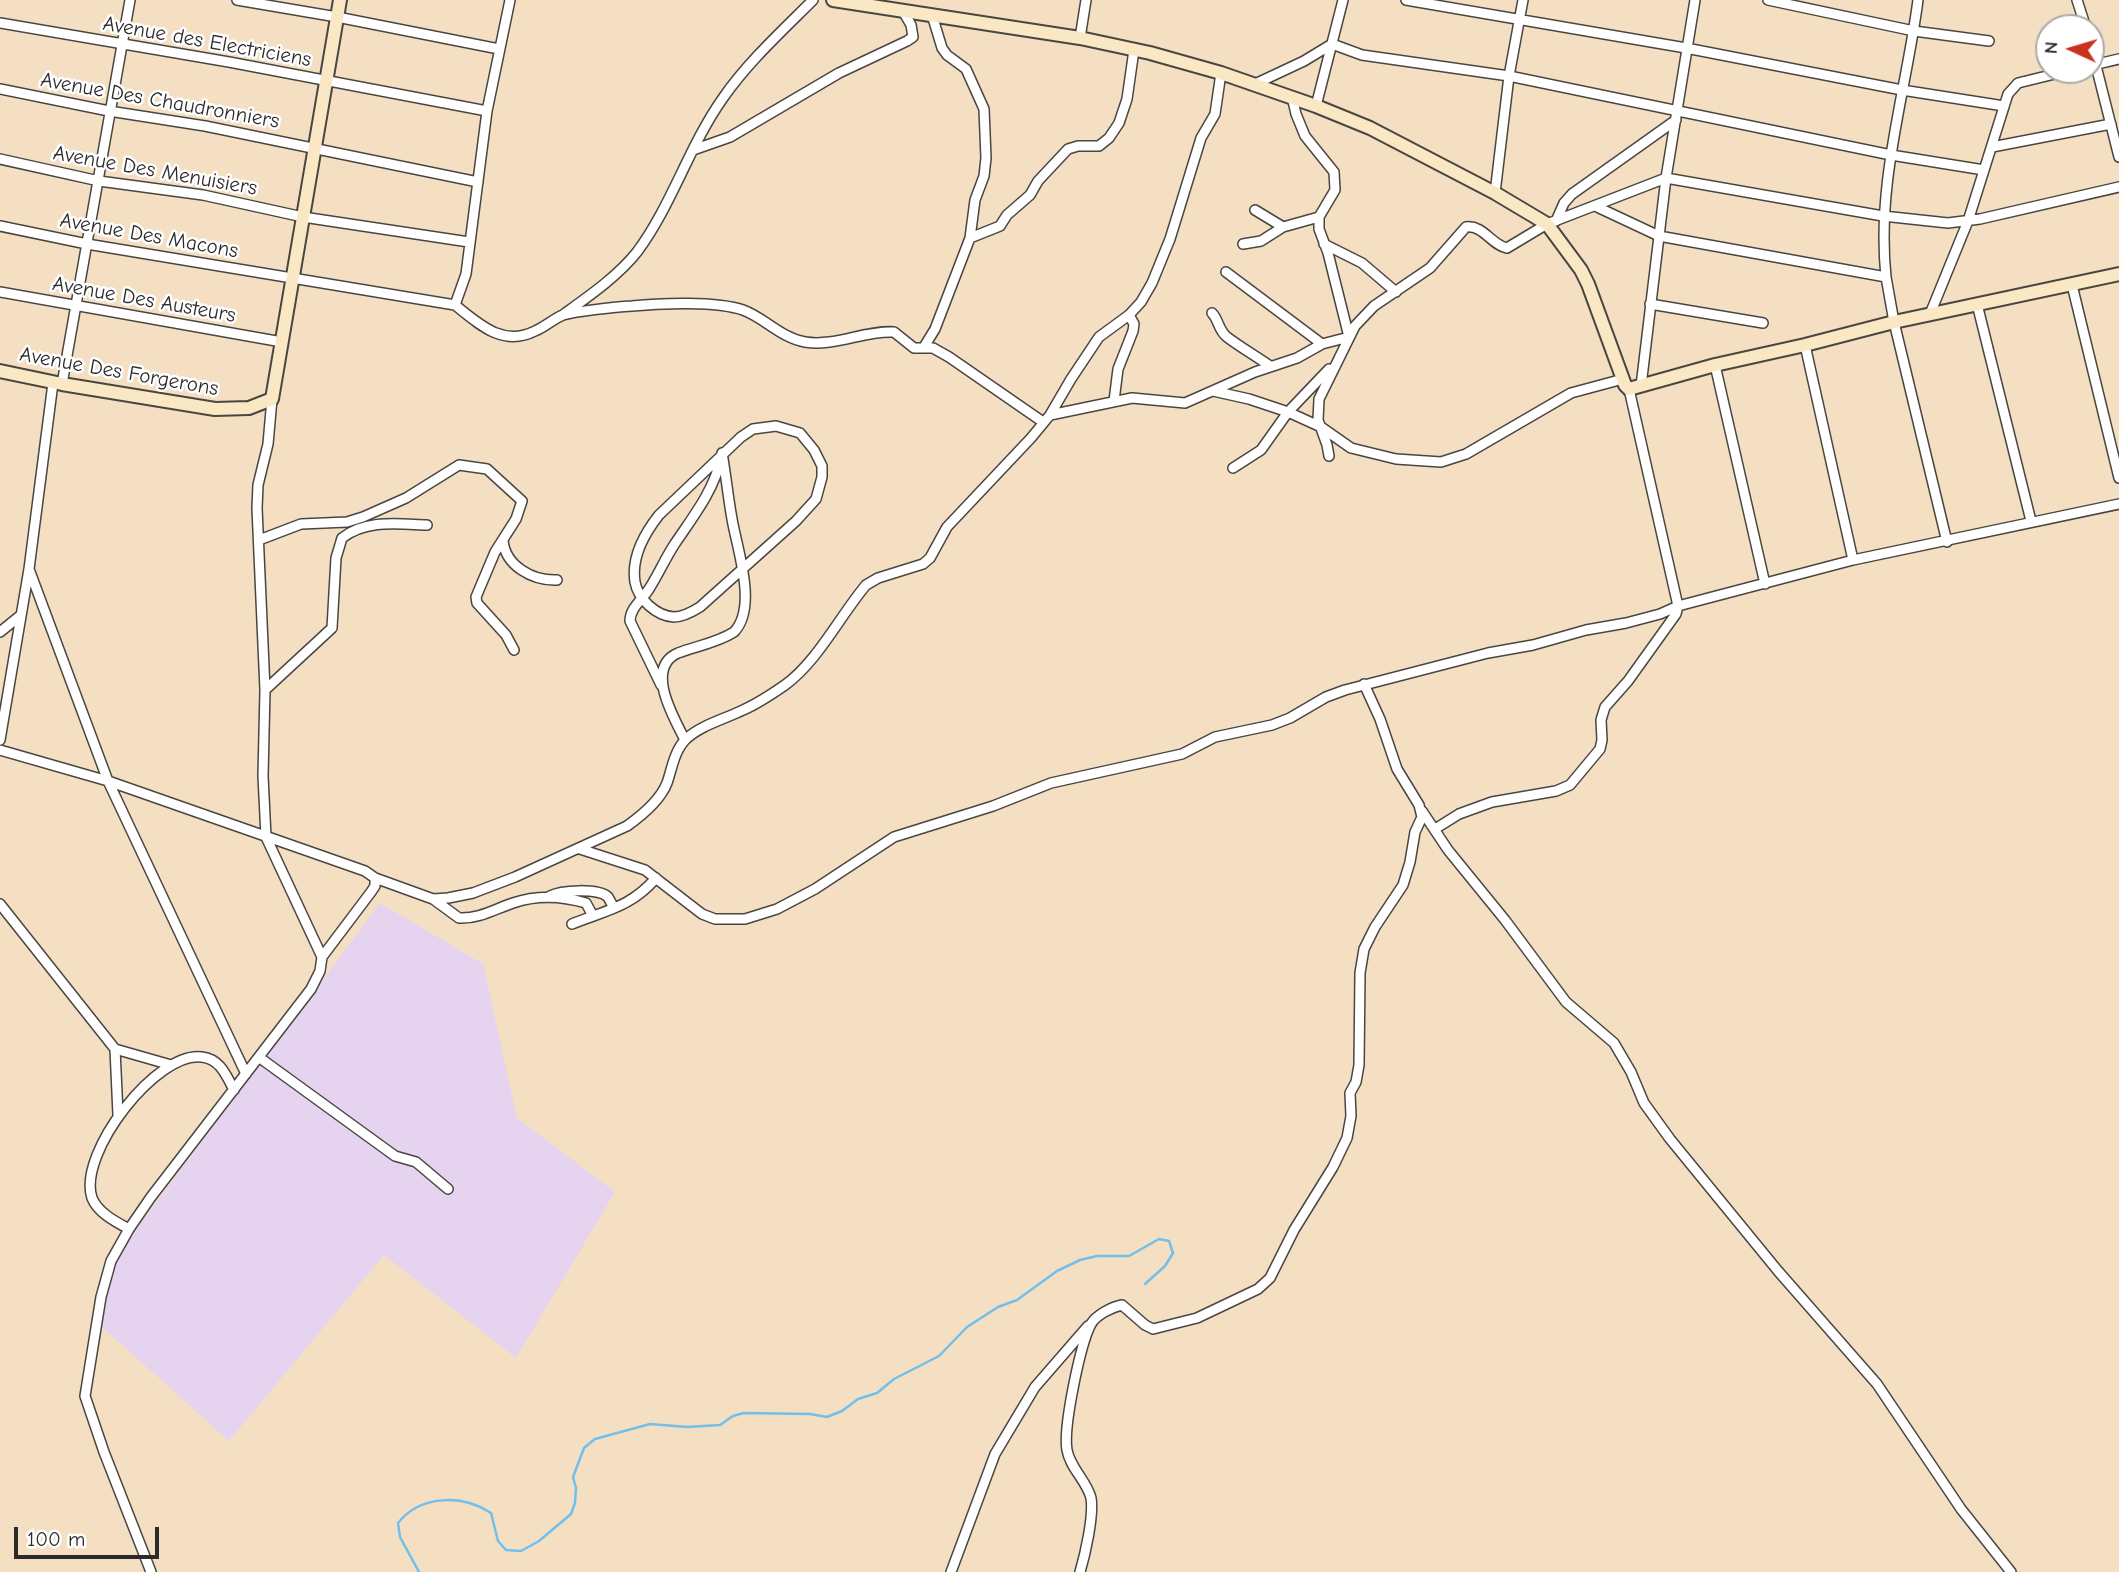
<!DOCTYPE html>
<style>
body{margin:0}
#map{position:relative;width:2119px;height:1572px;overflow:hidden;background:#f4dfc3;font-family:"Comic Neue",sans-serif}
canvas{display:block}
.north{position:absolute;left:2035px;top:14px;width:70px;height:70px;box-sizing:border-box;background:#fff;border:2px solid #aaa;border-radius:50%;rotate:274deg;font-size:19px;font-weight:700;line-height:28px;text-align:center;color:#2b2b2b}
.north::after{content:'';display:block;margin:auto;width:24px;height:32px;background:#c8321e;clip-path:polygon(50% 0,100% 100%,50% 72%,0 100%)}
.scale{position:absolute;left:14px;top:1527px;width:145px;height:32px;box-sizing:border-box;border:4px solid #2b2b2b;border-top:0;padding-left:9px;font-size:21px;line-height:24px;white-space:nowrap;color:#2b2b2b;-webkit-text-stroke:5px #fff;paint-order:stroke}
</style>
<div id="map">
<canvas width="2119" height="1572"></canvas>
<div class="north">N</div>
<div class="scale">100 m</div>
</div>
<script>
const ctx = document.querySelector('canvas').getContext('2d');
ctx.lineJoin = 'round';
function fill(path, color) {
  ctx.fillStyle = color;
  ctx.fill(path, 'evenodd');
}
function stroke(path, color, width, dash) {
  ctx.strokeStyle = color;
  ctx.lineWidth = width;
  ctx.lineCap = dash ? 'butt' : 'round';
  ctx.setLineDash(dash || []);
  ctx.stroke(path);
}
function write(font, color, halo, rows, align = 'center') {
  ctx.font = font + ' "Comic Neue",sans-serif';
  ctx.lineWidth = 5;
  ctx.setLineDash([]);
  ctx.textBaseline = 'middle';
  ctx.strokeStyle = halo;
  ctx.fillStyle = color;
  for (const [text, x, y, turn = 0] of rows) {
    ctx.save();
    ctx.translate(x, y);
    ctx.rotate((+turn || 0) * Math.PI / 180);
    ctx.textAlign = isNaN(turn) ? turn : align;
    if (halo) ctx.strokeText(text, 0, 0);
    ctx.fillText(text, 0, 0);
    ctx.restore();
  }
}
fill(new Path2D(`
 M380 903 483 964 517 1118 615 1192 516 1358 384 1255 229 1441 102 1327 111 1263Z`), '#e6d3f0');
stroke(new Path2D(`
 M419 1572 400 1537 398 1523C420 1495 462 1494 491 1513L498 1541 506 1550 521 1551 539 1541 571 1514 575 1503 576 1488 573 1477 584 1448 595 1439 650 1424 687 1427 720 1425 733 1416 744 1413 810 1414 827 1417 842 1411 858 1399 877 1393 894 1379 939 1356 967 1327 998 1307 1017 1300 1057 1271 1080 1260 1097 1256H1129L1159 1239 1169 1241 1173 1253 1165 1266 1145 1284`), '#73bfec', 2.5);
const street = new Path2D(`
 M237 0 337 17 499 49
 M1406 0 1686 48 1902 90 2004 106
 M1768 0 1914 31 1989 41
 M2077 0 2086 28
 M0 23 229 62 487 111
 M1080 38 1086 0
 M2091 46 2119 157
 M2093 65 2119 59
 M1255 84 1304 61 1332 44 1362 55 1509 76 1891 155 1984 170
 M0 89 109 111 205 126 478 182
 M1292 97 1296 114 1305 136 1334 172 1335 190 1319 217V229L1328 253 1349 337
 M1316 106 1343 0
 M1992 147 2111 124
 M693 150 730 137 839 73 907 41 913 37 911 25 903 11
 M0 159 99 181 203 195 303 217 469 242
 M1495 193 1509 76 1523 0
 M1595 206 1659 236 1886 277 1894 322 1947 542
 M1255 210 1283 227
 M1556 221 1564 203 1572 194 1676 120
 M0 226 87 244 455 305C480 325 503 347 535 331 545 327 553 319 563 315 577 311 616 307 632 306 660 303 717 301 743 310 765 318 781 338 805 342 835 347 865 330 894 332L914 348H933L949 357 1043 422
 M970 238 1000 226 1007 215 1030 195 1038 181 1068 149 1078 146H1099L1109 138 1119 123 1127 99 1134 50
 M1243 244 1261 241 1283 227 1319 217
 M1324 244 1362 263 1396 292
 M1226 272 1322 344
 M1886 277C1876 182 1906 93 1918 0
 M2072 285 2119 478
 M0 292 282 342
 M1650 304 1763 323
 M1977 304 2031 521
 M455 305 466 274 487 111 510 0
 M1212 313C1219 320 1218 330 1227 337 1240 347 1256 356 1270 366
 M564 314C589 296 618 276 637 252 672 205 689 146 723 98 748 62 782 31 813 0
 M1930 314 1968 221 2008 94 2018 83 2071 70
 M1805 345 1853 560
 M924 347 935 329 970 238 975 200 984 176 986 158 984 109 966 69 947 55 942 48 932 15
 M1715 365 1765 584
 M62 384 130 0
 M1641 386 1666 178 1695 0
 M1213 391 1249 399 1288 412 1321 427 1351 448 1396 459 1441 462 1466 454 1571 393 1623 379
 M272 399 268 444 258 485 257 508 265 690 263 776 266 837 322 957
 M1114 401 1118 369 1133 331 1134 324 1129 315
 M1050 415 1132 398 1185 403 1255 372 1297 358 1322 344 1349 337
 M776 426 800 433 814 450 822 466V477L816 499 796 521 700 607C692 612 683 617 674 617 656 616 638 599 635 582 631 557 644 534 659 515L741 437 753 429Z
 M1329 456 1327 445 1318 420 1319 399 1355 326 1374 306 1430 268 1466 227C1484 225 1491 245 1507 248L1547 224 1666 178 1883 216 1948 223 1980 219 2119 187
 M1233 468 1261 450 1288 412 1329 369
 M259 540 301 524 347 522 363 517 406 498 459 465 487 469 522 501 516 519 495 552 476 597 477 603 506 635 514 650
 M503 540C505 566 533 581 557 580
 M29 569 108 781 246 1074
 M0 632 21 615
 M661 685 630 621C630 608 642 600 649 589 658 575 665 559 674 545 692 518 714 491 721 458
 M265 690 332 628 336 558 342 538C367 519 398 524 427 525
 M0 740 29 569 53 383
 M685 740C674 718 644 668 678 653 696 646 717 643 734 632 758 607 737 549 732 519 728 497 726 475 722 453
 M0 750 108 781 365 871 375 878V886L371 892 322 957 320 971 311 989 151 1197 129 1229 111 1261 101 1297 85 1396 104 1452 151 1572
 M1422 811 1448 850 1505 920 1566 1002 1614 1043 1631 1072 1644 1103 1670 1139 1778 1271 1877 1384 1961 1509 2011 1572
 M1435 829 1459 814 1492 802 1556 791 1570 785 1600 749 1602 740 1601 720 1605 707 1628 681 1676 614 1678 606 1629 389
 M580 849 645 870 702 914 715 919H745L777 909 815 889 894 837 993 806 1051 783 1182 754 1215 737 1272 725 1290 718 1326 697 1345 690 1488 653 1533 645 1586 630 1626 623 1660 614 1678 606 1853 560 2119 504
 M375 878 433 899 448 898 473 893 515 877 627 826C641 816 660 801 667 783 672 769 674 751 686 739 701 725 725 719 743 710 757 704 772 694 785 685 817 662 840 616 866 585L878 578 923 564 930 558 947 527 1031 438 1050 415 1071 379 1099 337 1129 315 1141 302 1152 283 1170 239 1201 138 1215 114 1221 73
 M550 896C561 890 598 888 608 897 609 899 613 906 614 908
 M433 899 459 918C479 919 495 909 513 903 536 895 562 896 586 903L593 916
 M0 904 115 1049 118 1115
 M572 924C607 910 631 907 656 878
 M115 1049 171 1065
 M260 1058 395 1156 416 1162 448 1189
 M129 1229C116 1222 98 1213 92 1198 77 1153 158 1050 202 1057 220 1059 226 1075 234 1090
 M951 1572 995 1454 1035 1387 1088 1326
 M1080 1572C1085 1555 1094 1516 1091 1498 1087 1481 1070 1468 1067 1450 1063 1428 1080 1345 1091 1324 1096 1315 1112 1307 1122 1305L1145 1325 1153 1329 1197 1318 1258 1289 1270 1278 1294 1230 1333 1167 1347 1138 1351 1116 1350 1093 1356 1082 1359 1065 1360 973 1364 949 1375 927 1403 885 1410 862 1415 832 1422 817 1419 805 1397 769 1380 719 1364 684`);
const secondary = new Path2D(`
 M833 0 1080 38 1150 53 1221 73 1316 106 1370 128 1495 193 1547 224 1581 270 1588 284 1625 385 1629 389 1715 365 1805 345 1894 322 2119 274
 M0 371 62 384 215 409 249 408 272 399 340 0`);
stroke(street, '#494642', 12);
stroke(secondary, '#494642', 16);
stroke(street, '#fff', 9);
stroke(secondary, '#fae7c3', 12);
write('21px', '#2b2b2b', '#fff', [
 ["Avenue des Electriciens",207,42,10],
 ["Avenue Des Chaudronniers",160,101,10],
 ["Avenue Des Menuisiers",155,171,10],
 ["Avenue Des Macons",149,236,10],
 ["Avenue Des Austeurs",144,300,10],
 ["Avenue Des Forgerons",119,372,10]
]);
</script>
